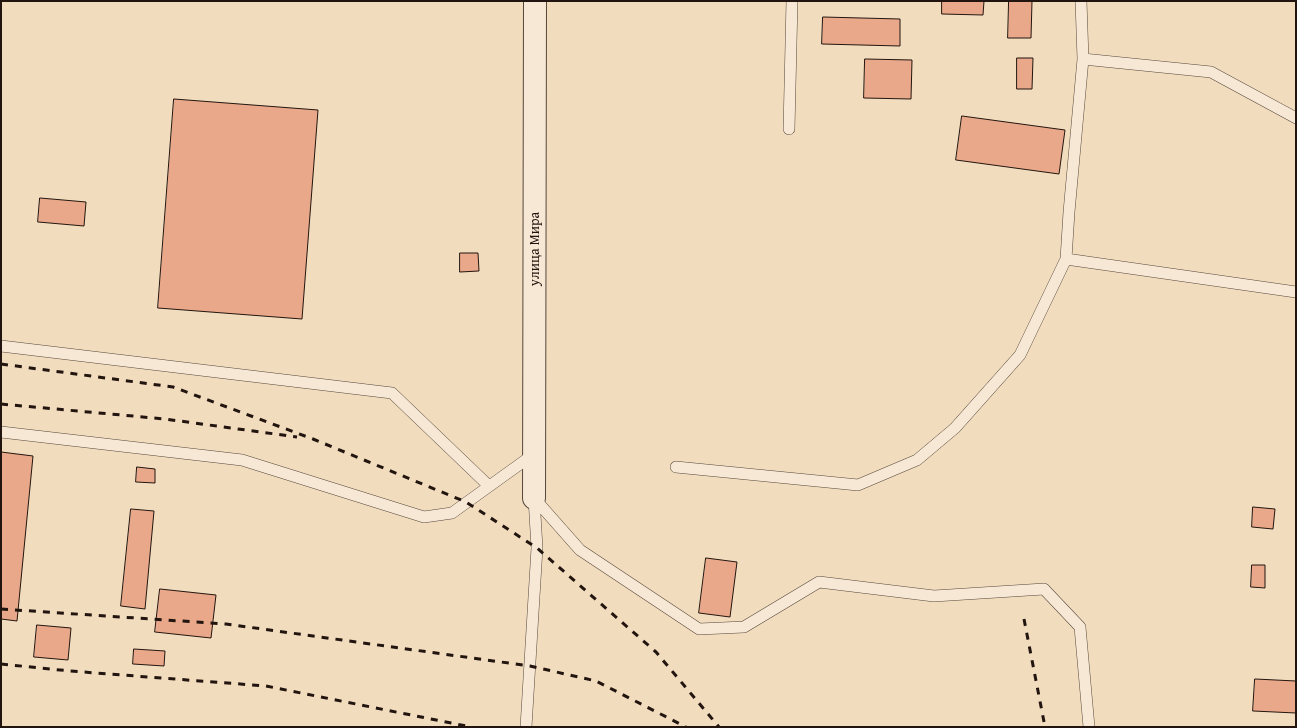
<!DOCTYPE html>
<meta charset="utf-8">
<style>
body{margin:0}
#map{position:relative;width:1297px;height:728px;overflow:hidden;background:#f2dcbe;font-family:"Gentium Book Plus",serif}
canvas{display:block}
.frame{position:absolute;inset:0;border:2px solid #22150f;pointer-events:none}
</style>
<div id="map">
<canvas width="1297" height="728"></canvas>
<div class="frame"></div>
</div>
<script>
const ctx = document.querySelector('canvas').getContext('2d');
ctx.lineJoin = 'round';
function fill(path, color) {
  ctx.fillStyle = color;
  ctx.fill(path, 'evenodd');
}
function stroke(path, color, width, dash) {
  ctx.strokeStyle = color;
  ctx.lineWidth = width;
  ctx.lineCap = dash ? 'butt' : 'round';
  ctx.setLineDash(dash || []);
  ctx.stroke(path);
}
function write(font, color, halo, rows, align = 'center') {
  ctx.font = font + ' "Gentium Book Plus",serif';
  ctx.lineWidth = 3.5;
  ctx.setLineDash([]);
  ctx.textBaseline = 'middle';
  ctx.strokeStyle = halo;
  ctx.fillStyle = color;
  for (const [text, x, y, turn = 0] of rows) {
    ctx.save();
    ctx.translate(x, y);
    ctx.rotate((+turn || 0) * Math.PI / 180);
    ctx.textAlign = isNaN(turn) ? turn : align;
    if (halo) ctx.strokeText(text, 0, 0);
    ctx.fillText(text, 0, 0);
    ctx.restore();
  }
}
const building = new Path2D(`
 M942 1H984L983 15 942 14Z
 M1009 1H1032L1031 38H1008Z
 M823 17 900 19V46L822 44Z
 M1017 58H1033L1032 89H1017Z
 M865 59 912 60 911 99 864 98Z
 M174 99 318 110 302 319 158 308Z
 M962 116 1065 130 1059 174 956 160Z
 M40 198 86 202 84 226 38 222Z
 M460 253H478L479 271 460 272Z
 M1 452 33 456 17 621 1 619Z
 M137 467 155 469V483L136 482Z
 M1253 507 1275 509 1273 529 1252 527Z
 M131 509 154 511 145 609 121 606Z
 M706 558 737 562 730 617 699 613Z
 M1252 565H1265V588L1251 587Z
 M160 589 216 595 211 638 155 632Z
 M37 625 71 628 68 660 34 657Z
 M134 649 165 651 164 666 133 664Z
 M1255 679 1296 681V713L1253 711Z`);
fill(building, '#e9a889');
stroke(building, '#22150f', 1);
const service = new Path2D(`
 M1083 59 1211 72 1296 118
 M789 129 792 1
 M1066 259 1296 292
 M1 346 392 393 489 486
 M1 432 242 460 424 517 452 513 534 454
 M676 467 858 485 917 460 955 428 1020 355 1066 259 1069 212 1083 59 1081 1
 M534 498 580 550 699 629 744 627 819 582 934 596 1044 589 1080 627 1089 727
 M526 727 537 548 534 498`);
const minor = new Path2D(`
 M534 498 535 1`);
stroke(service, '#56473b', 12);
stroke(minor, '#56473b', 24);
stroke(service, '#f7e8d5', 11);
stroke(minor, '#f7e8d5', 22);
stroke(new Path2D(`
 M1 364 173 387 313 439 466 502 537 548 656 652 719 727
 M1 404 165 419 297 437
 M1 609 226 624 530 666 596 681 686 727
 M1024 619 1045 727
 M1 664 70 671 266 686 471 727`), '#22150f', 3, [7, 7]);
write('14px', '#22150f', '#f7e8d5', [
 ["улица Мира",535,249,-90]
]);
</script>
